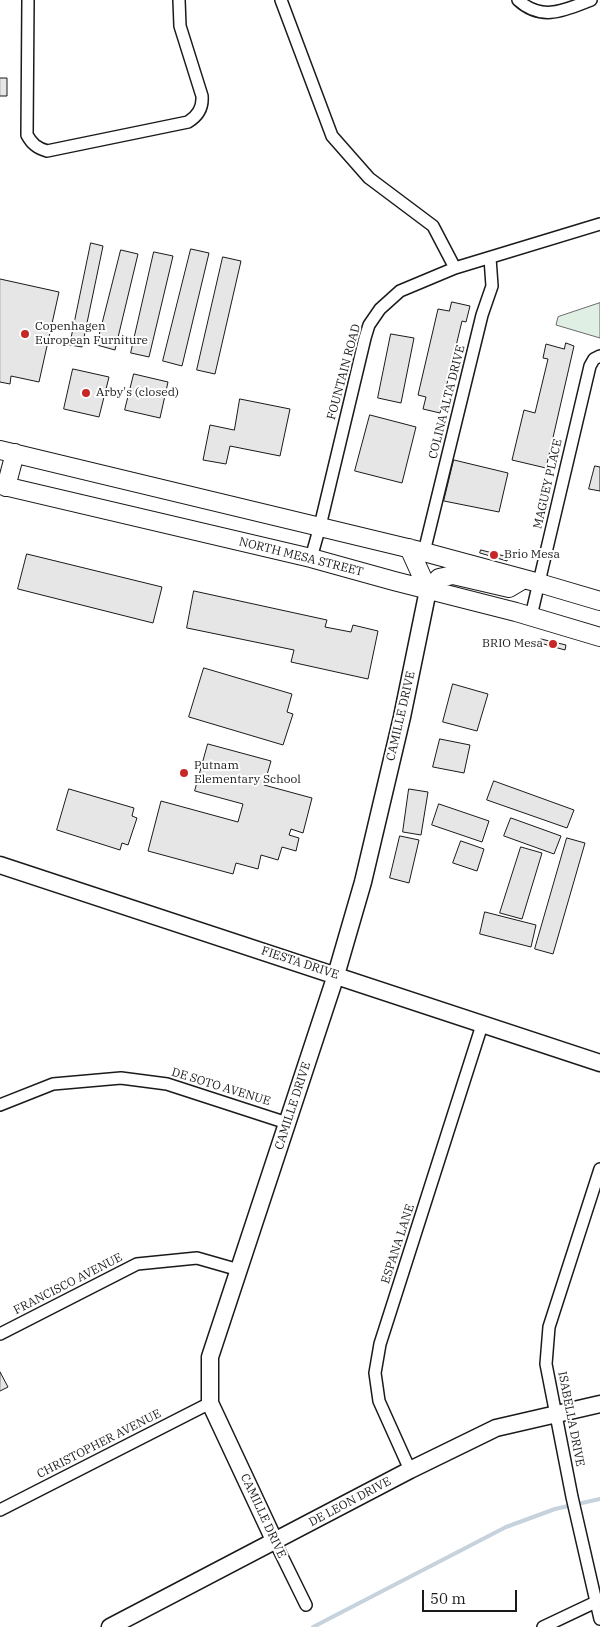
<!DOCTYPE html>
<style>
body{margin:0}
#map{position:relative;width:600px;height:1627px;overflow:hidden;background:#fff;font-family:"IBM Plex Serif",serif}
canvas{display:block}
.scale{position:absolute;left:422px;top:1590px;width:95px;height:22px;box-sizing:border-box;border:2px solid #1a1a1a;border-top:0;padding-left:6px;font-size:15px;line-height:18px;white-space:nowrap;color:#1a1a1a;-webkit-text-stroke:4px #fff;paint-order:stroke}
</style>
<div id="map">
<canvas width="600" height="1627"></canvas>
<div class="scale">50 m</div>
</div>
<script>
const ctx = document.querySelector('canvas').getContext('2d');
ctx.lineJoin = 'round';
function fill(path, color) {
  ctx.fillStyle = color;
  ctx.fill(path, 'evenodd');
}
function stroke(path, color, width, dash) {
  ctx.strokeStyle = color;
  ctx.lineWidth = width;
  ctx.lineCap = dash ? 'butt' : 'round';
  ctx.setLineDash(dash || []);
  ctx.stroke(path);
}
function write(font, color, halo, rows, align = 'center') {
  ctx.font = font + ' "IBM Plex Serif",serif';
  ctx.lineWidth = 4;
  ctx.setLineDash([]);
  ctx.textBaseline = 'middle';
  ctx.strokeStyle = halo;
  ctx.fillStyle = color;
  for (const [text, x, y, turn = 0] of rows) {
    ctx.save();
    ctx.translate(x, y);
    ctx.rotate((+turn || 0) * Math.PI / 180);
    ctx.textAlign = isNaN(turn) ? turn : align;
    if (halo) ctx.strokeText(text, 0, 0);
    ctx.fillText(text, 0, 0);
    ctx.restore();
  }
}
const green = new Path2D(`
 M600 303V338L556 325 558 317Z`);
fill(green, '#e0efe3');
stroke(green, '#6a6a6a', 1);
stroke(new Path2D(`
 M313 1627 506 1527 555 1509 600 1499`), '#c6d2dc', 4);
const building = new Path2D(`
 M0 78H7V96H0Z
 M91 243 103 246 82 347 70 345Z
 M191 249 209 253 182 366 163 361Z
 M121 250 138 254 115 350 97 345Z
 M154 252 173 256 149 357 131 353Z
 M223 257 241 261 215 374 197 370Z
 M0 279 59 292 39 382 11 376 10 384 0 382Z
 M452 302 470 306 466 322 462 321 440 413 423 409 426 397 418 395 438 309 449 311Z
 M391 334 414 338 401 403 378 398Z
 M566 343 574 346 546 468 512 460 524 410 535 413 548 359 543 358 546 344 564 349Z
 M73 369 109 377 99 417 64 409Z
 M134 374 168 382 160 418 125 410Z
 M240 399 290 409 280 456 230 446 226 464 203 460 210 425 234 430Z
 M370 415 416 427 402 483 355 471Z
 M454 460 508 473 499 512 444 501Z
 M595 466 600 467V491L589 489Z
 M481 550 508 557 507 561 480 553Z
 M27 554 162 587 153 623 18 589Z
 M194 591 327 620 325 627 351 632 353 625 378 631 368 679 291 662 294 650 187 628Z
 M541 639 566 645 565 650 540 643Z
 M204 668 292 694 287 712 293 714 283 745 189 717Z
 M453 684 488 694 477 731 443 722Z
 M440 739 470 745 464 773 433 767Z
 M208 744 271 761 264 785 312 798 303 833 291 829 289 835 299 838 296 851 282 847 278 860 261 855 258 869 236 863 233 874 148 851 161 801 238 822 243 804 195 791Z
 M494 781 574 810 567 828 487 800Z
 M69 789 134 808 132 816 137 818 128 845 122 843 120 850 57 830Z
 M409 789 428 792 421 835 403 832Z
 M439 804 489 821 482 842 432 825Z
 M511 818 561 836 554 854 504 836Z
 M400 836 419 840 409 883 390 878Z
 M567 838 585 843 553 954 535 949Z
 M461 841 484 849 477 871 453 863Z
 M521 847 542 853 522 919 500 913Z
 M485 912 536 925 531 947 480 934Z
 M0 1372 8 1387 0 1391Z`);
fill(building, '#e6e6e6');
stroke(building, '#1a1a1a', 1);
const street = new Path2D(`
 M28 0 27 135C32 144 37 148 47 151L188 122C198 116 203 108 202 96L180 26 179 0
 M281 0 332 136 369 178 433 226 455 268
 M518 0C542 22 565 10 591 0
 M424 552 482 315 492 286 490 258
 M311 558 320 526 365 338 369 325 380 309 400 291 455 268 600 224
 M531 616 590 366 594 359 600 356
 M0 1105 53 1084 121 1078 167 1084 287 1123
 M600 1169 549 1327 546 1364 572 1497 600 1619
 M0 1334 137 1264 197 1258 239 1270
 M410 1470 379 1401 375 1373 380 1344 482 1025
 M0 1510 210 1403
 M275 1542 306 1605
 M543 1627 600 1600`);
const secondary = new Path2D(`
 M0 865 600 1063
 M275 1542 210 1403V1357L336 975 363 882 402 717 428 590
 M110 1627 410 1470 496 1428 600 1404`);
const primary = new Path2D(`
 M0 450 424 552 539 583 600 601
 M0 485 311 558 394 581 516 612 600 637
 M6 487 15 453
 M409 548 428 590
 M428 590 439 578 453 575 509 588 524 579`);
stroke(street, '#1a1a1a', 14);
stroke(secondary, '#1a1a1a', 19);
stroke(primary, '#1a1a1a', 20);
stroke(street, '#fff', 11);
stroke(secondary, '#fff', 16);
stroke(primary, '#fff', 18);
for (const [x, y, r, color] of [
 [25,334,5,"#c62828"],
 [86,393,5,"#c62828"],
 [494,555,5,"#c62828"],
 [553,644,5,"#c62828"],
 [184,773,5,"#c62828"]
]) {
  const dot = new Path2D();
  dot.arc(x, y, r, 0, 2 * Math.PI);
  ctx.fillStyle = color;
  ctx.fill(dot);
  stroke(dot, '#fff', 2);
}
write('12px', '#1a1a1a', '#fff', [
 ["Copenhagen",35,327],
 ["European Furniture",35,341],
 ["Arby's (closed)",96,393],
 ["Brio Mesa",504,555],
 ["BRIO Mesa",543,644,"right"],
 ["Putnam",194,766],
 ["Elementary School",194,780]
], 'left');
write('12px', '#1a1a1a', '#fff', [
 ["FOUNTAIN ROAD",344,372,-75],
 ["COLINA ALTA DRIVE",447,402,-76],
 ["MAGUEY PLACE",548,484,-77],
 ["NORTH MESA STREET",301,557,14],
 ["CAMILLE DRIVE",401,716,-77],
 ["FIESTA DRIVE",300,963,18],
 ["DE SOTO AVENUE",221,1087,17],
 ["CAMILLE DRIVE",293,1106,-72],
 ["ESPANA LANE",398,1244,-72],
 ["FRANCISCO AVENUE",68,1284,-27],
 ["ISABELLA DRIVE",571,1419,79],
 ["CHRISTOPHER AVENUE",99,1444,-27],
 ["DE LEON DRIVE",350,1502,-28],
 ["CAMILLE DRIVE",263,1516,65]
]);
</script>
